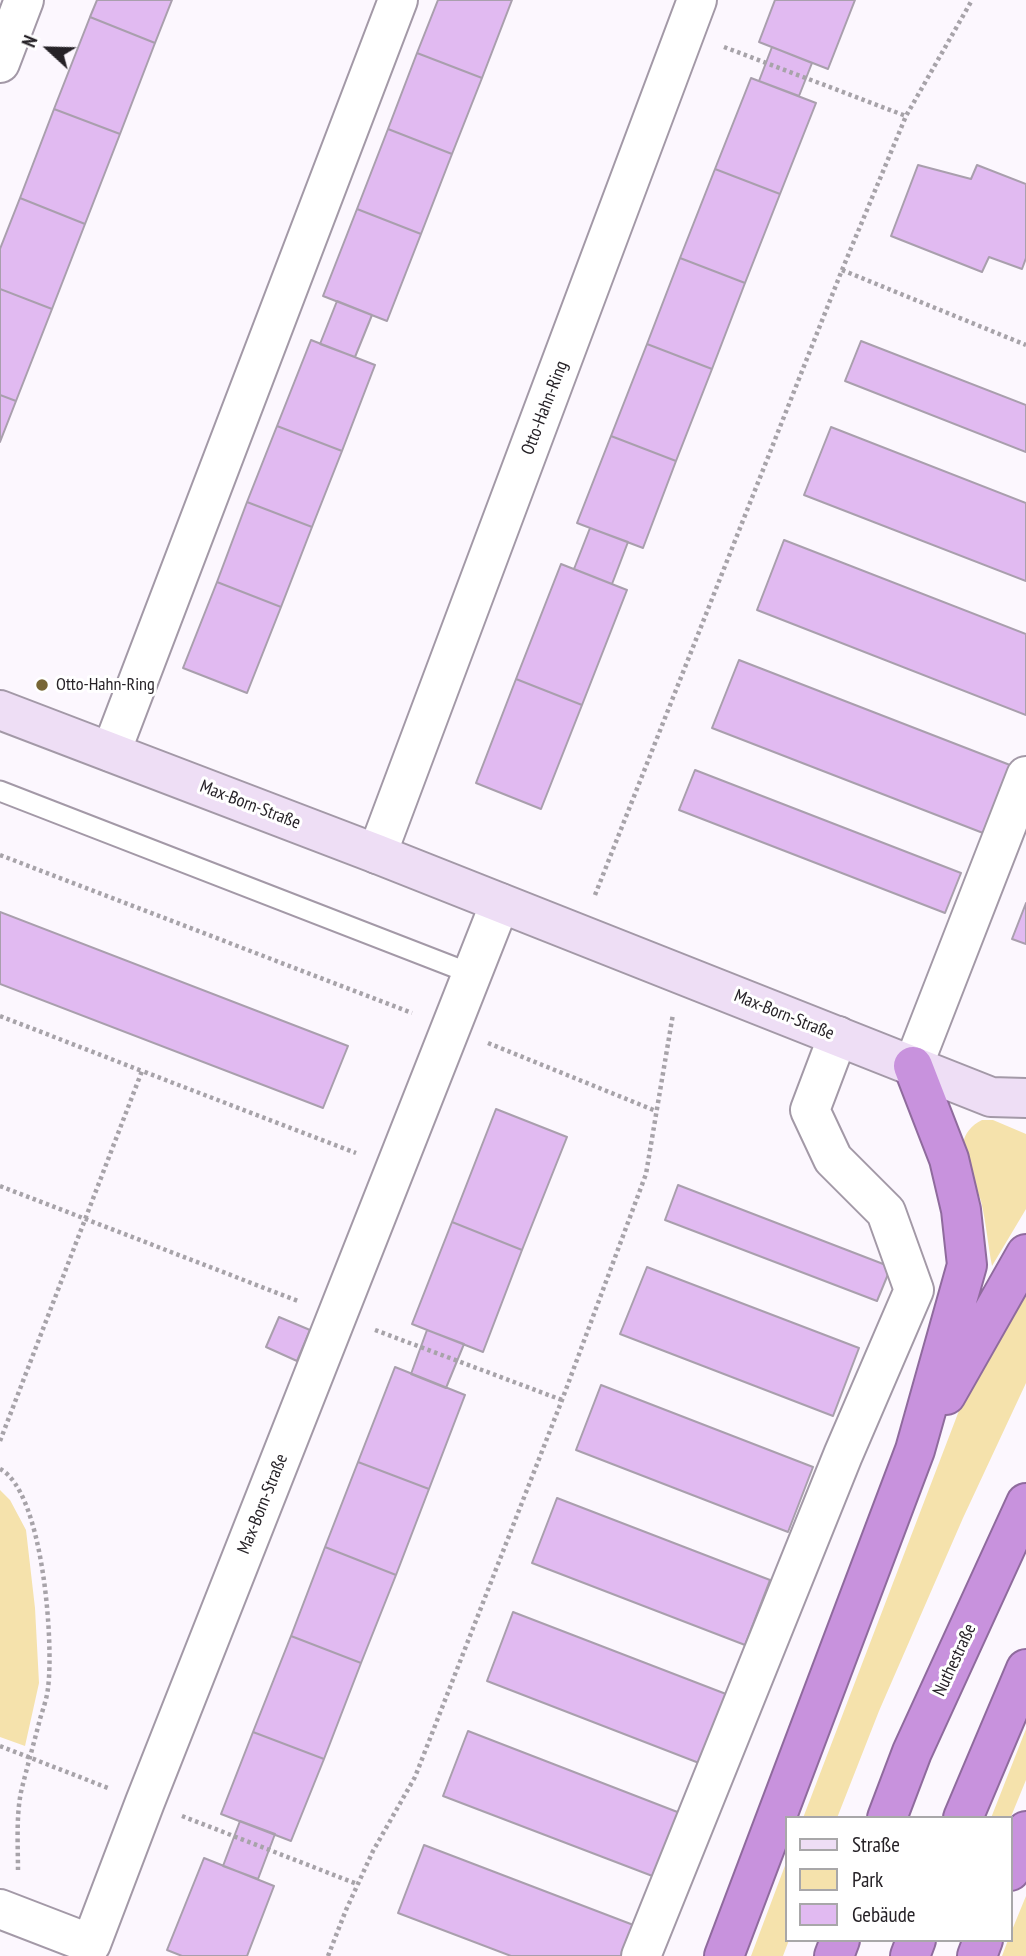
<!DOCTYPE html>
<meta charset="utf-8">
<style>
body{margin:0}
#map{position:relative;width:1026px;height:1956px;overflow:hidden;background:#fcf7fe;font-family:"PT Sans Narrow",sans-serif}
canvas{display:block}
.legend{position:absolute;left:785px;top:1816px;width:228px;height:126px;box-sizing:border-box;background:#fff;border:2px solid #a8a7a9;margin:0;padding:9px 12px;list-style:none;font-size:21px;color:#262227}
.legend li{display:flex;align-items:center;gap:14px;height:35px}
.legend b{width:35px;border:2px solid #a8a7a9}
.north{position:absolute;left:14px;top:14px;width:70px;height:70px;-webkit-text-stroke:5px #fff;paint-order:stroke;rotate:292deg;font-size:19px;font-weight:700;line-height:28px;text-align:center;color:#262227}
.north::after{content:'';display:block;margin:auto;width:24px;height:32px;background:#262227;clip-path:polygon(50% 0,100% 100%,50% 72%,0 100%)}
</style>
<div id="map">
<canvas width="1026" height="1956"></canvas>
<ul class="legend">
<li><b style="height:9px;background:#eedef5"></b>Straße</li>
<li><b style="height:19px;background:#f5e2ac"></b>Park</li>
<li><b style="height:19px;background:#e1baf1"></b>Gebäude</li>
</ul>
<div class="north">N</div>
</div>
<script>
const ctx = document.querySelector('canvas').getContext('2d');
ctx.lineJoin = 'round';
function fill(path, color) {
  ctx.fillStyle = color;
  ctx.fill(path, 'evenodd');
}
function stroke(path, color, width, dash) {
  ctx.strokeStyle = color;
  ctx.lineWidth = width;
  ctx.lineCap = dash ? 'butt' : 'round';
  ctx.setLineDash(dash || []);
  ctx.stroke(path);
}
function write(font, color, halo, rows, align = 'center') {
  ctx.font = font + ' "PT Sans Narrow",sans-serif';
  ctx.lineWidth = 6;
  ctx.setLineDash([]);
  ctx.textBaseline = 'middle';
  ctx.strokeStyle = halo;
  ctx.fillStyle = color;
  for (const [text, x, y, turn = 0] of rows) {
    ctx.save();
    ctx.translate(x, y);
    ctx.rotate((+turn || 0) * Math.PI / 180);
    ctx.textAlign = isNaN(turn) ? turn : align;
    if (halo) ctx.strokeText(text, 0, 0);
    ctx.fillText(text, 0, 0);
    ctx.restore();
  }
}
fill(new Path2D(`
 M982 1120H993L1026 1134V1209L992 1266C988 1245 986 1222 981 1201 976 1183 961 1164 963 1145 964 1133 972 1125 982 1120Z
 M1026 1273V1383L963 1518 879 1711 837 1818H803L978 1361Z
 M0 1490 10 1500 26 1530 35 1608 39 1683 25 1746 0 1737Z
 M1026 1729V1780L1010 1819V1818H991Z
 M786 1863V1940H789L783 1956H751Z
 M1026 1896V1956H1002L1008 1940H1010V1935Z`), '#f5e2ac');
const building = new Path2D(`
 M97 0H172L155 43 90 17Z
 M438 0H512L482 78 417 53Z
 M775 0H855L828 69 759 42Z
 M90 17 155 43 120 134 54 109Z
 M772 47 812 63 799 96 759 81Z
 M417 53 482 78 452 154 388 129Z
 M751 78 816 103 780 194 715 169Z
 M54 109 120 134 85 224 20 198Z
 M388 129 452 154 421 234 357 209Z
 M918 165 971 179 977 165 1026 184V258L1022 269 989 257 982 272 891 236Z
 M715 169 780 194 745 283 680 258Z
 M20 198 85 224 52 309 0 289V249Z
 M357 209 421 234 387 321 323 296Z
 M680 258 745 283 712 369 647 344Z
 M0 289 52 309 16 401 0 395Z
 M337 301 372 315 355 357 320 344Z
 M311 340 375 365 342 451 277 426Z
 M861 341 1026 405V452L845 381Z
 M647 344 712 369 676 461 611 436Z
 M0 395 16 401 0 442Z
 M277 426 342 451 312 527 247 502Z
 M831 427 1026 503V581L804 495Z
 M611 436 676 461 643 548 577 523Z
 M247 502 312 527 281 607 217 582Z
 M590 528 628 542 612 584 574 569Z
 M784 540 1026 634V715L757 610Z
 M561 564 627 590 582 705 516 679Z
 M217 582 281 607 247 693 183 668Z
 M739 660 1010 765 983 833 712 728Z
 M516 679 582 705 541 809 476 783Z
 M695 770 961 873 945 913 679 810Z
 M1026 903V944L1012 939Z
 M0 912 348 1046 323 1108 0 984Z
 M496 1109 567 1137 522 1250 452 1222Z
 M678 1185 891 1267 877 1301 665 1220Z
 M452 1222 522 1250 483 1352 412 1324Z
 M647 1267 859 1348 833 1416 620 1334Z
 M279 1317 310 1330 297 1361 266 1347Z
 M427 1330 464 1344 446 1388 411 1374Z
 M395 1367 465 1395 429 1489 358 1462Z
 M601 1385 813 1467 788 1532 576 1450Z
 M358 1462 429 1489 396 1575 325 1547Z
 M557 1498 770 1580 745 1645 532 1563Z
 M325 1547 396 1575 361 1663 291 1636Z
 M513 1612 726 1694 699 1763 487 1681Z
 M291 1636 361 1663 324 1759 253 1732Z
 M468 1731 680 1813 655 1877 443 1796Z
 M253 1732 324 1759 291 1841 221 1814Z
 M240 1821 275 1834 258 1879 223 1866Z
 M424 1845 636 1926 625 1956H511L398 1913Z
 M204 1858 274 1886 247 1956H182L167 1950Z`);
fill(building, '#e1baf1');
stroke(building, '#a99fad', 2);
const lane = new Path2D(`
 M0 791 472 974`);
const street = new Path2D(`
 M0 63 24 0
 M111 752 398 0
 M377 854 697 0
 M913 1066 1026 776
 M0 1909 91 1944 145 1802 500 903
 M641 1956 843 1455 914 1290 886 1212 833 1159 810 1110 838 1036`);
const secondary = new Path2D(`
 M0 710 377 854 991 1097 1026 1098`);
const highway = new Path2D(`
 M946 1395 1026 1254
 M887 1818 912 1752 1026 1503
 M963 1818 1026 1669
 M1010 1871 1026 1831
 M724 1956 915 1450 967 1265 961 1210 949 1159 913 1066
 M834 1956 840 1940
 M910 1956 916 1940
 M977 1956 983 1940`);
stroke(lane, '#a399a7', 23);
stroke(street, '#a399a7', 42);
stroke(secondary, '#a399a7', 42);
stroke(highway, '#8f6b9d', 42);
stroke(new Path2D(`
 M724 47 906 116
 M842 270 1026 345
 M0 855 412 1013
 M595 895 842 270 906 116 972 0
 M0 1016 142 1071
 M488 1043 656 1111
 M0 1186 298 1301
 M375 1330 562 1400
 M0 1441 142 1071 356 1153
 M0 1469C43 1491 54 1643 48 1688 47 1698 43 1709 40 1719 34 1743 27 1767 21 1792 16 1817 18 1846 18 1872
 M0 1746 108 1788
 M182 1816 357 1884
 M328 1956 346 1910 373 1851 415 1777 562 1400 646 1174 673 1014`), '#a7a3a9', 4.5, [3.5, 3.5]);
stroke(lane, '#fff', 19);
stroke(street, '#fff', 38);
stroke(secondary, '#eedef5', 38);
stroke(highway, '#c892dd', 38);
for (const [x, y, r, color] of [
 [42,685,7,"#776634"]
]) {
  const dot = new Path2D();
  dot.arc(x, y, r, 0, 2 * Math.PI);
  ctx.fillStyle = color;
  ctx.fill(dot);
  stroke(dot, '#fff', 2.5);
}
write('18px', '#262227', '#fff', [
 ["Otto-Hahn-Ring",545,408,-69],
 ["Max-Born-Straße",250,805,21],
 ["Max-Born-Straße",784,1015,22],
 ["Max-Born-Straße",263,1504,-68],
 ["Nuthestraße",955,1660,-65]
]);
write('18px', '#262227', '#fff', [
 ["Otto-Hahn-Ring",56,685]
], 'left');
</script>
